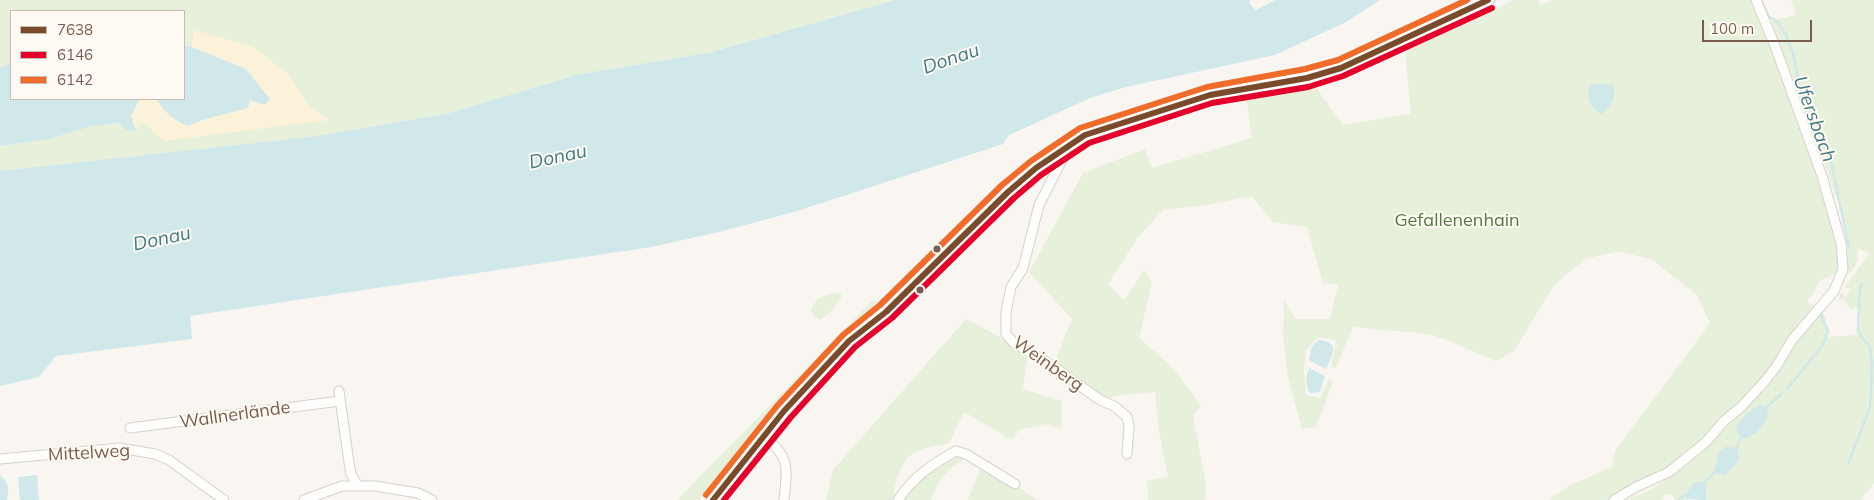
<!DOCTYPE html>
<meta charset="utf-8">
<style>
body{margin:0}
#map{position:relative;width:1874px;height:500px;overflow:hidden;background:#f9f5f0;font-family:Mulish,sans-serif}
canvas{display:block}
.legend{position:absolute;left:10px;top:10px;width:175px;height:90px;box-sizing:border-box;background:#fffaf3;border:1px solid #cabbb1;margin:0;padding:6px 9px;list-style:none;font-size:15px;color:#7a5c4d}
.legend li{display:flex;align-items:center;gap:10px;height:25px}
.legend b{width:25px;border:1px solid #cabbb1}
.scale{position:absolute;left:1702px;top:20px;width:110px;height:22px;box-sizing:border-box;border:2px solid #7a5c4d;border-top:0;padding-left:6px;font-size:15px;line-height:18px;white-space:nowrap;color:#7a5c4d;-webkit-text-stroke:4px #fffaf3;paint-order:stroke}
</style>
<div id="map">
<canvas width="1874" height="500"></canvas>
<ul class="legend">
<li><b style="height:6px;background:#7a4b2a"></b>7638</li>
<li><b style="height:6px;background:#e4002b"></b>6146</li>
<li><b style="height:6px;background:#f16c2b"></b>6142</li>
</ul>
<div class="scale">100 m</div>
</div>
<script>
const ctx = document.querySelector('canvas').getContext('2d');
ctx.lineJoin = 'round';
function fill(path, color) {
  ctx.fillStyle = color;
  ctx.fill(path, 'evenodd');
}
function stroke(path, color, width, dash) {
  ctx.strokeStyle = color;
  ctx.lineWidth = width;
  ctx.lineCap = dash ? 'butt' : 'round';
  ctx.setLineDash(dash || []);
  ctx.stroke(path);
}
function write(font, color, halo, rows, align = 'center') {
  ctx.font = font + ' Mulish,sans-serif';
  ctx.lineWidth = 4;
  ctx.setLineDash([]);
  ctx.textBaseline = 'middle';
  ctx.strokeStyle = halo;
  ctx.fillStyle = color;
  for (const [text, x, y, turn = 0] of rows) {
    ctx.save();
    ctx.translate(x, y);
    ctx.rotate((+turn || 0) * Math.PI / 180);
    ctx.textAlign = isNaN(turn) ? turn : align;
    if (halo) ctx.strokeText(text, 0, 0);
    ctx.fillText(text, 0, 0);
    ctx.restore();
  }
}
fill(new Path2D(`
 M0 0H895L712 52 580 74 449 113 318 136 0 171V146L50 139 92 126 119 123 128 131 136 130 143 121 164 140 329 119 310 108 288 74 194 31 192 47 184 45V11H11V62L0 68Z
 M1514 0H1538L1541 5 1552 0H1750C1776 57 1797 117 1817 176 1828 210 1840 237 1837 273L1821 280 1807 302 1817 307 1794 330 1767 376 1712 431 1676 463 1607 500H1548L1569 486 1612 467 1615 451 1710 323 1697 295 1652 260 1619 251 1585 259 1554 285 1514 351 1496 361 1452 342 1429 334 1353 327 1336 367 1331 368 1336 340 1318 337 1306 350 1304 371 1306 395 1320 398 1329 379 1333 382 1316 427 1302 429 1288 377 1283 335 1284 299 1295 319H1330L1338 285 1323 283 1307 227 1273 222 1252 196 1205 205 1163 210 1138 237 1108 284 1124 301 1144 270 1152 282 1139 338 1174 369 1201 406 1193 417 1206 484 1205 500H1148L1147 481 1168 477 1159 431 1155 392 1120 395 1100 400 1053 367 1072 319 1029 272 1083 173 1145 149 1152 168 1252 138 1247 101 1314 85 1343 125 1411 114 1405 50 1475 20Z
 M1791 0H1874V483L1861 500H1706L1707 491H1688L1687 500H1675L1672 494H1666L1661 500H1626L1650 490 1679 471 1700 454 1775 379 1794 341 1822 311 1825 317 1827 337C1832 338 1835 335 1840 336 1847 336 1850 336 1857 334 1861 323 1864 316 1856 307L1850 310 1844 299 1839 300 1840 292 1846 297 1850 291V289L1845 287 1869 254 1859 248C1856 257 1859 265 1850 273L1848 270 1847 243 1841 212 1822 155 1771 21 1796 15Z
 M840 293 842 296C836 306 830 313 820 320L813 316 811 309C816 297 828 293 840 293Z
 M875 298 873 313 835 347 759 427 699 500H677Z
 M966 319 1028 352 1023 389 1062 401 1061 429 1047 424 1020 429 1013 439 1005 438 1003 434 964 412 949 443C941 445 933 446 926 448 903 454 897 473 894 493L900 499 909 485 956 452 965 454 962 461C944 470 938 483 931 500H826L833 470Z
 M980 469 1015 485 1038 500H968Z`), '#e7f0db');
fill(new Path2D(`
 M194 30 254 47 288 74 310 108 330 120 164 141 143 121 136 130 131 116 139 100 157 99 160 105 188 126 202 120 248 108 250 99H270L246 69 192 47Z`), '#fbf2d9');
fill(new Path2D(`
 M895 0H1251L1249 3 1256 10 1275 0H1380L1346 22 1275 55 1126 87 1090 98 1009 135 1003 144 794 212 719 232 651 247 190 316 192 339 56 356 39 377 0 386V171L318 136 449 113 580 74 712 52Z
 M184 45 192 47 246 69 270 99 265 105 250 100 248 108 202 120 188 126C174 120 164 113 157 99H184Z
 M11 62V99H142L139 100 131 116 136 130 127 131 119 123 92 126 50 139 0 146V68Z
 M1597 84H1612C1618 94 1611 109 1601 114 1591 108 1584 96 1591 85Z
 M1319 340C1341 342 1332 355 1326 369L1309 360 1312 346Z
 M1309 368 1325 376 1320 392 1311 393 1308 391 1306 378Z
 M1762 404 1769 413C1764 426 1757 436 1742 439L1735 429C1741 417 1750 410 1762 404Z
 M1728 446 1737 449 1739 457 1734 467 1724 476 1714 471 1719 451Z
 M0 475C8 482 10 489 7 500H0Z
 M37 475 39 500H20L18 477Z
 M1694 482H1706V500L1686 499 1688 491Z`), '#d0e8ea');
stroke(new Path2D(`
 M1761 0 1769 17C1787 22 1796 63 1798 80L1831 161 1849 248
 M1787 389 1823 345 1828 331 1821 315
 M1765 409 1782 393
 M1735 451 1742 435
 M1848 464 1870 408 1871 396 1872 362 1870 347 1862 338 1858 330 1860 290 1862 284
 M1704 483 1718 469
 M1677 500 1689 493`), '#d0e8ea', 2.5);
const street = new Path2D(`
 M1068 148 1039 205 1023 268 1011 287 1006 312V334L1014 343 1047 362 1100 400 1114 406 1127 417 1129 426 1127 454
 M339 391 349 463 351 474 358 486
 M130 428 340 401
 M763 436C791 456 787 469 784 500
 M0 459 120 448 155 454 169 460 224 500
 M304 500 342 486H375L418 493 432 500
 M898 500C913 477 932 464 956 451L966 454 1015 484
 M1614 500 1636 487 1669 472 1706 442 1724 421 1741 407 1765 381 1776 367 1792 340 1834 291 1843 269 1841 243 1822 176 1775 46 1756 0`);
const secondary = new Path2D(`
 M713 500 784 411 849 341 886 312 1008 192 1036 168 1069 146 1085 135 1105 128 1210 95 1251 87 1307 78 1341 68 1488 0`);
stroke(street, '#d7d1cb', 11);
stroke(secondary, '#d9d2cb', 15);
stroke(street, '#fefefd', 9);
stroke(secondary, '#fefefd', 12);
stroke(new Path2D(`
 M713 500 784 411 849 341 886 312 1008 192 1036 168 1085 135 1210 95 1307 78 1341 68 1488 0`), '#7a4b2a', 6);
stroke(new Path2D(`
 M724 500 791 417 855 347 892 318 1014 198 1041 175 1089 143 1212 103 1308 87 1343 76 1492 8`), '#e4002b', 6);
stroke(new Path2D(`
 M706 495 777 406 843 335 880 305 1002 185 1031 161 1080 128 1207 87 1305 69 1338 60 1467 0`), '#f16c2b', 6);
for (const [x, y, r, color] of [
 [937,249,4.5,"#7a5c4d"],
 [920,290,4.5,"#7a5c4d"]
]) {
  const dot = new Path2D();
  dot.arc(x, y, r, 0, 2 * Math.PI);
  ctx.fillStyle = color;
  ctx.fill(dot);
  stroke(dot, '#fffaf3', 2);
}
write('18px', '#537a41', '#fffaf3', [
 ["Gefallenenhain",1457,221]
]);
write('18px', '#7a5c4d', '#fffaf3', [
 ["Weinberg",1048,364,35],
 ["Wallnerlände",235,415,-8],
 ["Mittelweg",89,453,-3]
]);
write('italic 19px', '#437c86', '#fffaf3', [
 ["Donau",951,59,-19],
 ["Ufersbach",1814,119,70],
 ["Donau",558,157,-12],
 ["Donau",162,239,-12]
]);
</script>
